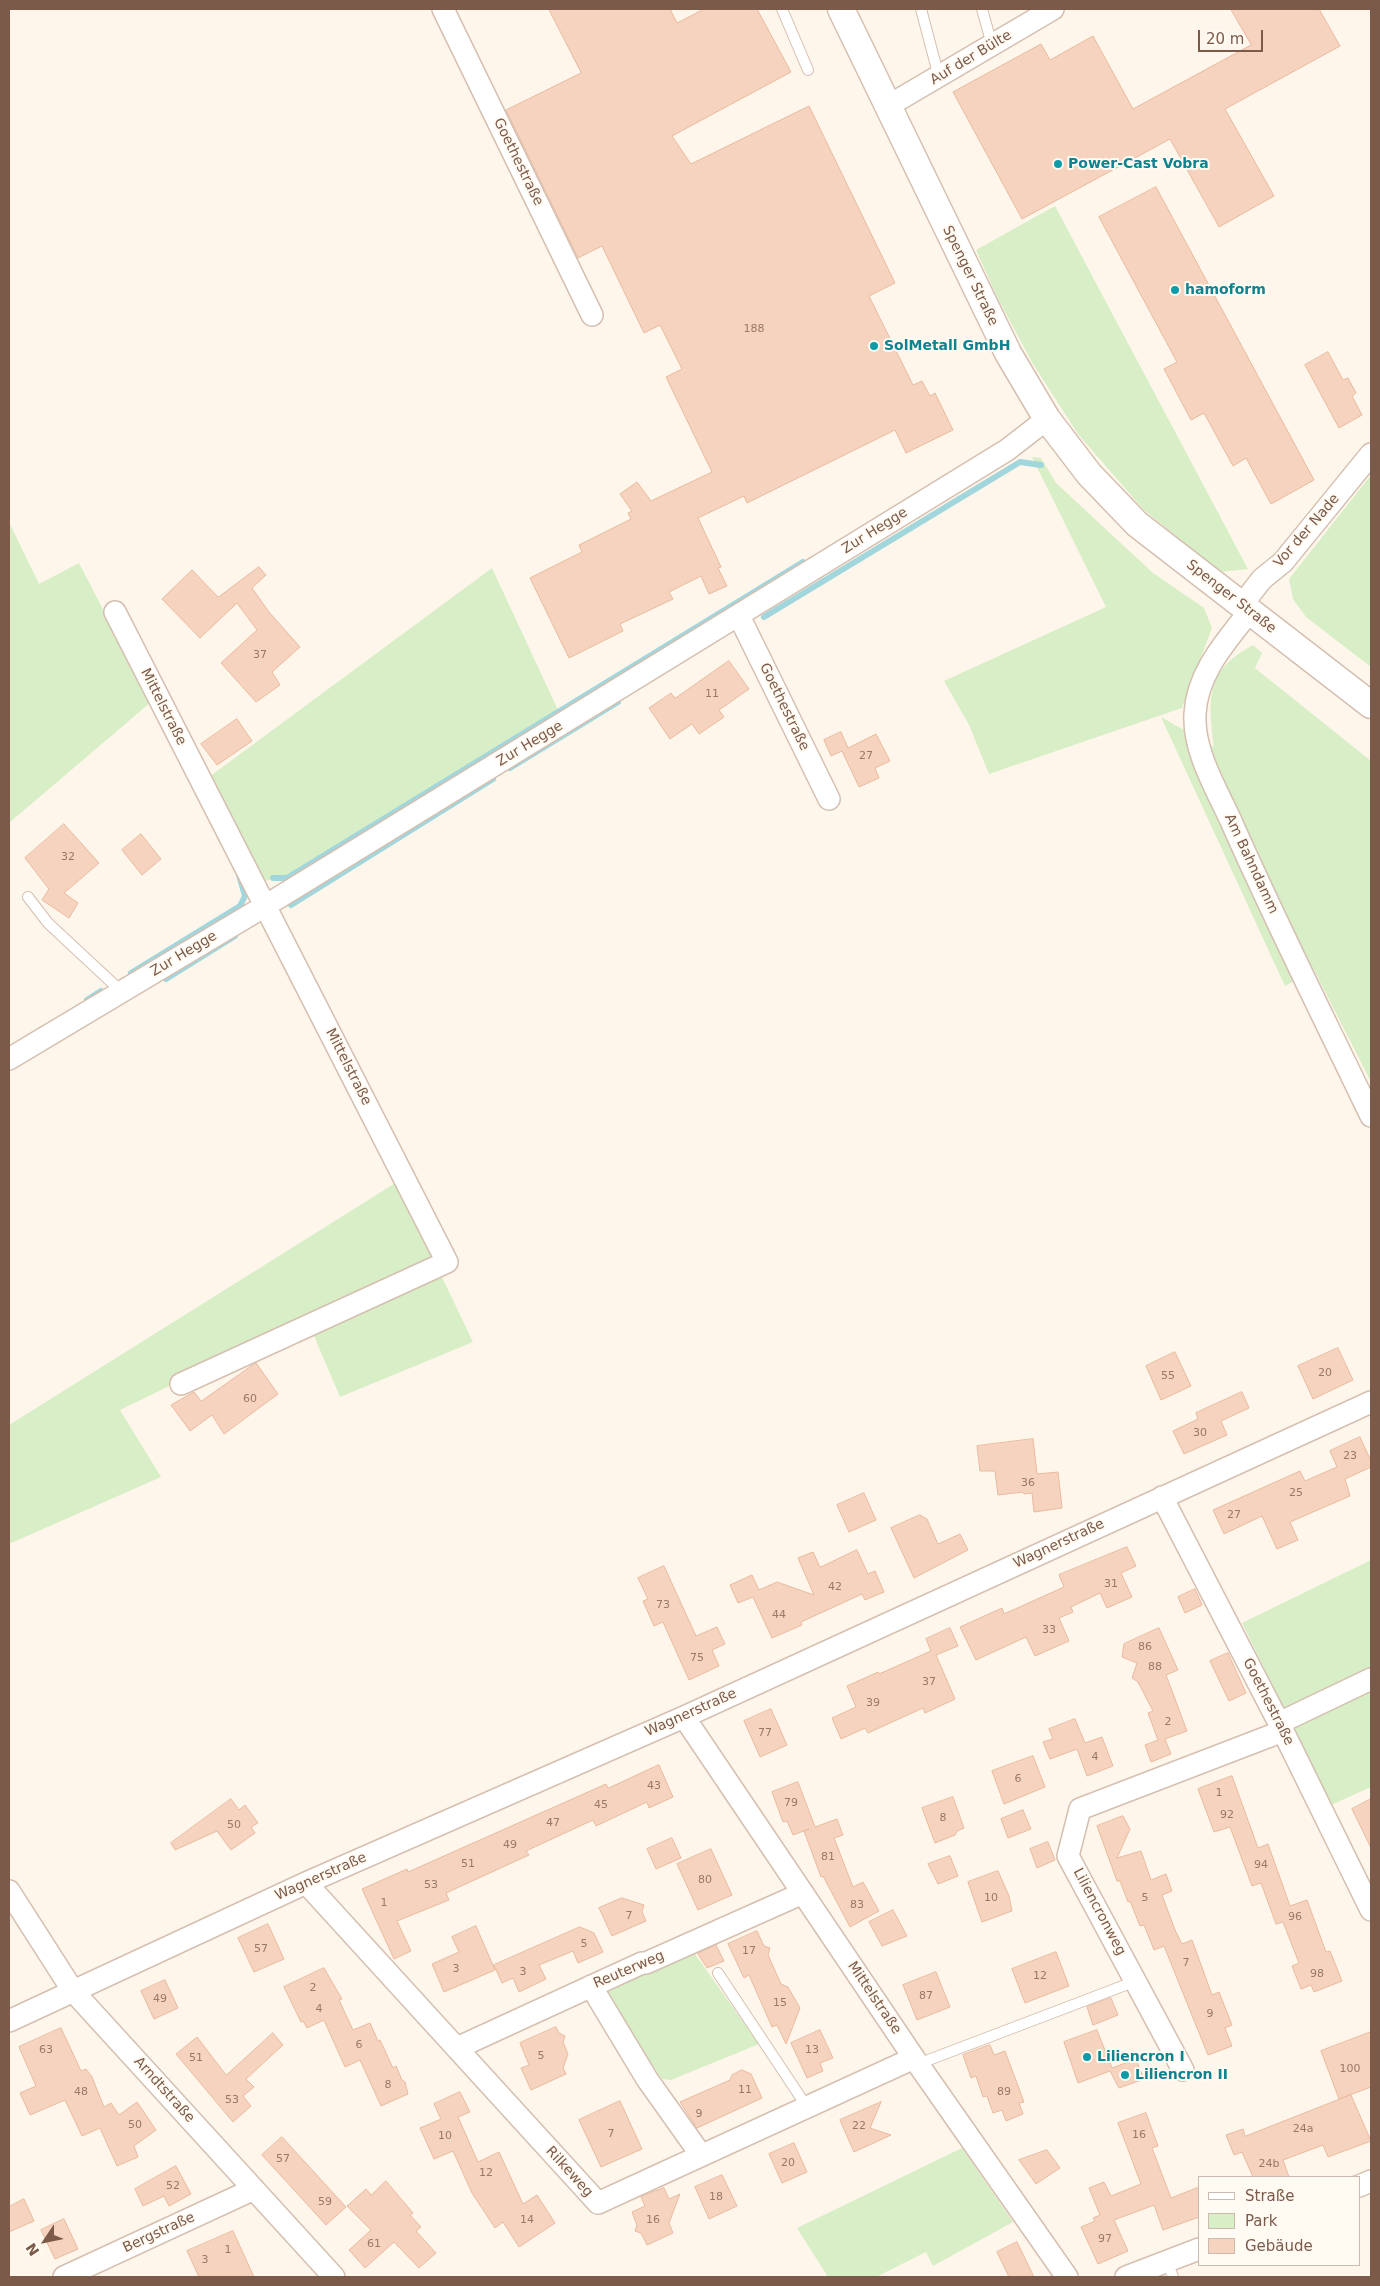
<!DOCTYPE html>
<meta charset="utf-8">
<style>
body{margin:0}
#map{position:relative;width:1380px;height:2286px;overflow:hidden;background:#fef6ea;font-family:"DejaVu Sans",sans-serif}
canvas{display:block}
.frame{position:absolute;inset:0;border:10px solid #7c5a4a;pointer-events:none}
.legend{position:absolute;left:1198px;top:2176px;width:162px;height:90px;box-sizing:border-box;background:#fffaf2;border:1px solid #cbbaaf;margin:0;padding:6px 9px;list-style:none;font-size:15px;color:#7c5a4a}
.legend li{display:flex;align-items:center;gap:10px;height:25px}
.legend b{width:25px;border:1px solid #cbbaaf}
.north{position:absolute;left:20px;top:2216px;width:50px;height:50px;-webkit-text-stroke:4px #fffaf2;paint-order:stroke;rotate:236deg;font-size:14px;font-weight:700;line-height:20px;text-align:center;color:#7c5a4a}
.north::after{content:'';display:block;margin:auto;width:18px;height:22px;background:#7c5a4a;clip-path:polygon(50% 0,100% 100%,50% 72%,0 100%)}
.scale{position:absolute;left:1198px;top:30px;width:65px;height:22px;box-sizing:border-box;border:2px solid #7c5a4a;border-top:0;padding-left:6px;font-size:15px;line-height:18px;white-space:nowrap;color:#7c5a4a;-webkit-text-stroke:4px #fffaf2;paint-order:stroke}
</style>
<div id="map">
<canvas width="1380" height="2286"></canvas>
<div class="frame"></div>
<ul class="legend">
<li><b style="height:6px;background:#fff"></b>Straße</li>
<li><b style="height:14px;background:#d7eec6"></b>Park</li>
<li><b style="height:14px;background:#f6d3bf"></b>Gebäude</li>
</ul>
<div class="north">N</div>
<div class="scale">20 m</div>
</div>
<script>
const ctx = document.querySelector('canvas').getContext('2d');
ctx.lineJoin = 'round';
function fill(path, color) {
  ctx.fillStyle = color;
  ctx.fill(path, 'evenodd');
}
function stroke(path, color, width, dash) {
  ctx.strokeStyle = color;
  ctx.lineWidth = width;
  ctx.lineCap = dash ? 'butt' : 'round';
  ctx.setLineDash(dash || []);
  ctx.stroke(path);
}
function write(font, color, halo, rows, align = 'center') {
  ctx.font = font + ' "DejaVu Sans",sans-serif';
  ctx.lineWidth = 4;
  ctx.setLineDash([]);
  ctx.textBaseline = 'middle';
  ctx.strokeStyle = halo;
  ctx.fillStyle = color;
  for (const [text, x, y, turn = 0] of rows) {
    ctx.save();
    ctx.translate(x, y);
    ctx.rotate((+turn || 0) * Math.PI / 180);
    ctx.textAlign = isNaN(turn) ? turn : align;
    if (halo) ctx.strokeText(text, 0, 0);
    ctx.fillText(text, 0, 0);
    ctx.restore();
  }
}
fill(new Path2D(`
 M1055 206 1248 569 1220 572 1143 509 1078 434 1033 364 998 299 976 250Z
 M1032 457 1041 458 1056 483 1153 573 1204 608 1212 628 1182 708 989 774 969 725 944 681 1106 607Z
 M1371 475V667L1306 617 1293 599 1289 579Z
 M9 522 39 584 79 563 151 702 9 823Z
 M492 568 558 710 286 876 264 881 209 777Z
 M1253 645 1262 653 1255 668 1371 761V1082L1314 970 1285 986 1161 717 1214 747C1208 698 1205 671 1253 645Z
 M397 1182 433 1256 424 1268 307 1319 120 1410 161 1477 9 1544V1425Z
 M440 1273 473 1342 340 1397 311 1329Z
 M1371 1560V1787L1331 1805 1242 1623Z
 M690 1947 759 2044 671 2080 662 2079 621 2021 607 1995 611 1985Z
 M962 2148 1013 2222 933 2266 926 2252 876 2277H828L797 2228Z`), '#d7eec6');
stroke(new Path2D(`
 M764 617 1020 462 1041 465
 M510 768 618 702
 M273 878H287L803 562
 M291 905 493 779
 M131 973 240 906 245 896 239 875
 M166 979 235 936
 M87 1000 101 991`), '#a1d6dd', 6);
const building = new Path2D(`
 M549 9H670L677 23 704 9H757L791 72 672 136 691 164 809 106 895 283 869 296 913 385 922 381 930 396 935 393 953 430 906 453 895 430 747 503 744 496 698 518 721 567 718 568 727 586 709 594 701 576 669 592 673 599 620 624 623 631 569 658 530 578 582 552 579 545 631 519 628 513 632 511 620 494 637 482 651 501 712 472 666 377 682 369 660 325 644 333 602 246 578 258 506 110 581 73Z
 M1231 9H1319L1340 46 1225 109 1274 196 1219 227 1170 139 1022 219 953 92 1041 44 1050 60 1093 36 1133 109 1251 45Z
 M1156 187 1314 480 1271 504 1246 458 1233 466 1204 413 1191 420 1164 369 1177 362 1099 217Z
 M1328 352 1343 380 1348 378 1356 393 1352 396 1362 415 1339 428 1305 365Z
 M259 567 266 575 252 588 269 612 300 647 272 672 280 685 256 702 221 663 257 630 237 603 200 638 162 599 192 570 218 597Z
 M729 661 749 689 719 710 724 717 699 734 692 724 670 739 649 708 671 693 675 698Z
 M237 719 252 741 217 765 201 744Z
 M841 732 848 748 876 734 890 761 875 768 879 778 859 787 842 751 831 756 824 740Z
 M64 824 99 863 64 893 78 903 69 918 42 900 49 889 25 858Z
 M141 834 161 859 142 875 122 850Z
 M1338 1348 1353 1380 1313 1399 1298 1366Z
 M1175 1352 1191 1386 1161 1400 1146 1366Z
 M256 1363 278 1394 224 1434 212 1415 190 1431 171 1405 194 1392 201 1401Z
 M1242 1392 1249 1408 1221 1421 1227 1435 1184 1454 1173 1431 1198 1419 1196 1413Z
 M1360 1437 1371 1461V1467L1345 1479 1350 1496 1290 1522 1298 1540 1277 1549 1262 1516 1224 1534 1213 1510 1300 1471 1305 1481 1337 1467 1330 1451Z
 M1033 1439 1037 1474 1058 1472 1062 1508 1034 1512 1032 1493 1024 1494 1023 1492 998 1495 995 1471H980L977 1446Z
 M864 1493 876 1520 849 1532 837 1505Z
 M920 1515 927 1519 938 1544 960 1534 968 1550 914 1578 891 1528Z
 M1127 1547 1136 1566 1121 1573 1132 1597 1107 1608 1100 1593 1071 1607 1073 1612 1059 1618 1069 1641 1035 1656 1026 1637 976 1660 960 1627 1002 1608 1004 1614 1064 1587 1059 1575Z
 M857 1550 868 1574 875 1571 884 1592 865 1600 862 1594 801 1622 802 1625 772 1638 753 1597 738 1603 730 1585 752 1575 759 1590 777 1582 814 1595 798 1558 813 1552 820 1567Z
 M664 1566 696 1636 717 1627 725 1644 712 1650 719 1666 689 1680 663 1622 654 1626 643 1601 648 1599 638 1578Z
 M1195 1589 1202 1605 1185 1613 1178 1597Z
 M950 1628 958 1646 936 1655 955 1699 925 1713 923 1708 868 1733 865 1728 841 1739 832 1718 856 1707 847 1686 878 1672 879 1674 931 1651 926 1639Z
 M1159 1628 1178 1670 1166 1675 1187 1731 1165 1739 1171 1754 1151 1762 1145 1745 1158 1740 1148 1713 1153 1711 1138 1682 1132 1678 1137 1663 1122 1657 1124 1644Z
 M1228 1653 1246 1693 1229 1701 1210 1661Z
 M771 1709 787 1745 760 1757 744 1721Z
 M1075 1719 1085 1743 1102 1737 1113 1766 1087 1776 1077 1749 1050 1759 1043 1742 1053 1739 1049 1729Z
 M1033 1756 1045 1787 1004 1804 992 1771Z
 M659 1765 673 1797 649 1808 647 1802 596 1826 593 1820 526 1851 529 1855 446 1893 449 1900 397 1921 411 1951 394 1959 362 1889 407 1869 408 1872 606 1784 608 1788Z
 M1232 1776 1258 1848 1268 1844 1290 1906 1307 1900 1326 1952 1330 1951 1342 1981 1314 1992 1311 1985 1301 1989 1292 1966 1299 1963 1283 1922 1276 1924 1261 1883 1252 1886 1230 1827 1214 1832 1198 1789Z
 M798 1782 815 1827 837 1819 843 1835 834 1838 853 1887 863 1882 879 1911 850 1927 823 1876 821 1877 804 1831 809 1829 793 1835 787 1821 783 1822 772 1792Z
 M953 1797 964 1828 957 1831 955 1835 935 1843 922 1808Z
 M231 1799 239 1810 245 1805 258 1823 251 1827 255 1833 231 1850 217 1831 175 1850 171 1843Z
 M1371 1799V1848L1352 1809Z
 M1023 1810 1031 1829 1008 1838 1001 1819Z
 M1123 1816 1130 1829 1117 1858 1141 1851 1151 1880 1166 1874 1172 1891 1162 1895 1175 1930 1182 1944 1192 1940 1212 1995 1219 1992 1232 2025 1225 2028 1232 2046 1208 2055 1164 1946 1154 1950 1144 1925 1140 1926 1130 1901 1128 1902 1120 1881H1117L1097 1826Z
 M672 1838 681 1858 656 1869 647 1849Z
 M1048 1842 1055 1860 1037 1868 1030 1849Z
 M711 1849 732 1895 698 1910 677 1864Z
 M950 1856 958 1876 938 1884 928 1864Z
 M998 1871 1009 1896 1012 1911 982 1922 968 1882Z
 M622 1898 644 1905 642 1912 646 1921 612 1936 599 1908Z
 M893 1910 907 1936 882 1946 869 1922Z
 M268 1924 284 1959 254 1972 238 1938Z
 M476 1926 495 1970 444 1992 432 1964 459 1952 452 1937Z
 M580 1927 594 1933 603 1952 578 1963 573 1951 539 1965 546 1979 519 1992 513 1978 502 1983 494 1965Z
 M757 1931 764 1946 770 1948 768 1955 781 1984 788 1987 800 2008 786 2044 777 2025 772 2027 749 1975 744 1978 728 1944Z
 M716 1945 724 1961 707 1968 698 1954Z
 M1056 1952 1069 1986 1025 2003 1012 1969Z
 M324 1968 342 1999 339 2000 353 2030 370 2023 378 2041 380 2040 393 2068 396 2066 402 2080 405 2082 408 2094 381 2106 360 2060 345 2067 324 2020 307 2028 303 2021 301 2022 284 1987Z
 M936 1972 950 2007 917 2020 903 1985Z
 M165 1980 178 2008 154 2019 141 1991Z
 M1111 1998 1118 2015 1093 2025 1087 2007Z
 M556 2027 559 2033 565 2036 563 2042 568 2054 563 2068 566 2074 531 2090 521 2068 529 2065 520 2043Z
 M61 2028 81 2071 86 2069 92 2077 104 2107 111 2103 119 2115 137 2102 156 2130 134 2146 138 2157 117 2166 100 2128 82 2136 65 2100 30 2115 20 2093 36 2086 19 2047Z
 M820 2030 833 2058 820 2063 823 2071 807 2078 791 2043Z
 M1097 2030 1112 2068 1136 2059 1144 2079 1119 2088 1110 2071 1078 2083 1064 2042Z
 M1371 2032V2087L1339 2099 1321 2051Z
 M273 2033 283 2045 246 2079 254 2087 243 2096 251 2106 233 2122 176 2054 197 2037 226 2075Z
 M990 2045 994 2055 1005 2051 1024 2102 1019 2103 1023 2114 1006 2121 1002 2110 993 2113 987 2096 983 2097 976 2076 971 2078 963 2055Z
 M742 2070 751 2074 762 2098 697 2128 680 2102 730 2080 732 2075Z
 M460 2092 470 2112 458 2117 478 2162 499 2152 523 2204 537 2195 555 2223 519 2247 503 2222 495 2228 472 2193 453 2151 434 2159 420 2128 441 2119 434 2104Z
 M1351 2095 1371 2141 1328 2157 1323 2145 1283 2160 1289 2177H1253L1242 2152 1234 2155 1226 2135 1243 2129 1245 2136Z
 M620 2101 642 2149 601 2167 579 2120Z
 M881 2102 870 2128 891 2135 854 2152 840 2120Z
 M1146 2113 1158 2146 1152 2148 1171 2198 1199 2187V2217L1163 2230 1154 2205 1114 2220 1128 2251 1098 2264 1081 2227 1095 2221 1093 2218 1100 2215 1089 2188 1104 2182 1111 2196 1141 2184 1118 2123Z
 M282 2137 346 2207 326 2225 262 2155Z
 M794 2143 807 2172 782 2183 769 2154Z
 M1047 2150 1060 2168 1036 2184 1019 2160Z
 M176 2166 191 2194 169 2206 164 2196 143 2206 135 2189Z
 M722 2175 737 2206 709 2219 695 2187Z
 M386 2181 413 2213 410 2215 421 2227 416 2231 436 2253 419 2268 394 2242 365 2268 349 2250 371 2230 347 2206 366 2189 371 2195Z
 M664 2188 669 2199 680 2194 669 2223 673 2233 647 2245 641 2233 635 2231 637 2225 632 2212 645 2206 641 2197Z
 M24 2199 34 2221 9 2232V2207Z
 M64 2219 78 2249 55 2259 41 2230Z
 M233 2231 254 2277H199L187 2251Z
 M1017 2242 1034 2277H1009L997 2252Z`);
fill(building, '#f6d3bf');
stroke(building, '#eab99e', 1);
const service = new Path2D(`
 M782 9 808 70
 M921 9 939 77
 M982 9 992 45
 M28 897 48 923 122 992
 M718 1973 807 2107
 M918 2064 1136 1981
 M1167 2261 1173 2277`);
const minor = new Path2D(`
 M443 9 592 315
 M888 106 1053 9
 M1241 606 1262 579 1283 562 1371 454
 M115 612 447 1262 181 1384
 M1249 612C1225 643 1197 673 1195 714 1193 751 1216 788 1231 821 1275 921 1324 1018 1371 1116
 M739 616 829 799
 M9 1059 265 906 1007 450 1047 419
 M1162 1497 1279 1723 1371 1910
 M684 1717 918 2064 1067 2277
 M1279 1723 1371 1679
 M306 1883 598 2203 914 2058
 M9 1891 73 1991 334 2277
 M591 1986 647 2079 701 2155
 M9 2021 306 1883 684 1717 1371 1402
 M457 2048 642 1963H646L803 1893
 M1183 2070 1068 1856 1080 1809 1283 1731
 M1359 2186 1371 2181
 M64 2277 254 2189
 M1126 2277 1199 2249`);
const tertiary = new Path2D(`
 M841 9 1008 353 1047 419 1089 474 1137 524 1371 705`);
stroke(service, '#d5bfb0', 12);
stroke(minor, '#d5bfb0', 24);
stroke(tertiary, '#d5bfb0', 29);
stroke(service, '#fff', 10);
stroke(minor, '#fff', 21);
stroke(tertiary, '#fff', 26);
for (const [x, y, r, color] of [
 [1058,164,5,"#0f9aa8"],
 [1175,290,5,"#0f9aa8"],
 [874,346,5,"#0f9aa8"],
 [1087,2057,5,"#0f9aa8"],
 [1125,2075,5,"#0f9aa8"]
]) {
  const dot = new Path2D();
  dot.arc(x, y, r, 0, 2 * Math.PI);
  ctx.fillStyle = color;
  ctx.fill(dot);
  stroke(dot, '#fffaf2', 2);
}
write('11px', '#9a7867', null, [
 ["188",754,329],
 ["37",260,655],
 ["11",712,694],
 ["27",866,756],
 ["32",68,857],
 ["20",1325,1373],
 ["55",1168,1376],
 ["60",250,1399],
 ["30",1200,1433],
 ["23",1350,1456],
 ["36",1028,1483],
 ["25",1296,1493],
 ["27",1234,1515],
 ["31",1111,1584],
 ["42",835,1587],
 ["73",663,1605],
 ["44",779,1615],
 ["33",1049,1630],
 ["86",1145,1647],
 ["75",697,1658],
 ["88",1155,1667],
 ["37",929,1682],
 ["39",873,1703],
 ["2",1168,1722],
 ["77",765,1733],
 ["4",1095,1757],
 ["6",1018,1779],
 ["43",654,1786],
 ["1",1219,1793],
 ["79",791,1803],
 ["45",601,1805],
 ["92",1227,1815],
 ["8",943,1818],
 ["47",553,1823],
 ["50",234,1825],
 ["49",510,1845],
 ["81",828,1857],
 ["51",468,1864],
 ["94",1261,1865],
 ["80",705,1880],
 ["53",431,1885],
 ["10",991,1898],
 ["5",1145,1898],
 ["1",384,1903],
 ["83",857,1905],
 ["7",629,1916],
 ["96",1295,1917],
 ["5",584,1944],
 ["57",261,1949],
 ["17",749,1951],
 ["7",1186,1963],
 ["3",456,1969],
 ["3",523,1972],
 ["98",1317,1974],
 ["12",1040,1976],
 ["2",313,1988],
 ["87",926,1996],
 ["49",160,1999],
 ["15",780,2003],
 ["4",319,2009],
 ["9",1210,2014],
 ["6",359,2045],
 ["63",46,2050],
 ["13",812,2050],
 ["5",541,2056],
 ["51",196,2058],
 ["100",1350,2069],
 ["8",388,2085],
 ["11",745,2090],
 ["48",81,2092],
 ["89",1004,2092],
 ["53",232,2100],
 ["9",699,2114],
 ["50",135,2125],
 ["22",859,2126],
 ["24a",1303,2129],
 ["7",611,2134],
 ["16",1139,2135],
 ["10",445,2136],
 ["57",283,2159],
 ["20",788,2163],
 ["24b",1269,2164],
 ["12",486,2173],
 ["52",173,2186],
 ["18",716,2197],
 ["59",325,2202],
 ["14",527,2220],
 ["16",653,2220],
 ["97",1105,2239],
 ["61",374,2244],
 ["1",228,2250],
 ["3",205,2260]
]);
write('14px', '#7c5a4a', '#fffaf2', [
 ["Auf der Bülte",971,58,-31],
 ["Goethestraße",518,162,64],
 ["Spenger Straße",970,276,64],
 ["Zur Hegge",875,531,-32],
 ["Vor der Nade",1307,531,-49],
 ["Spenger Straße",1231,597,38],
 ["Mittelstraße",163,707,63],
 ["Goethestraße",784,707,64],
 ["Zur Hegge",530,744,-31],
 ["Am Bahndamm",1251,864,65],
 ["Zur Hegge",184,954,-31],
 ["Mittelstraße",348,1067,63],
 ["Wagnerstraße",1059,1544,-25],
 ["Goethestraße",1268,1702,63],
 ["Wagnerstraße",691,1713,-24],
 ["Wagnerstraße",321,1877,-24],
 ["Liliencronweg",1099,1912,62],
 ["Reuterweg",629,1970,-23],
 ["Mittelstraße",874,1998,56],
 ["Arndtstraße",164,2090,48],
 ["Rilkeweg",569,2172,48],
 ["Bergstraße",159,2233,-25]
]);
write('bold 14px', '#0d838f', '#fffaf2', [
 ["Power-Cast Vobra",1068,164],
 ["hamoform",1185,290],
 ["SolMetall GmbH",884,346],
 ["Liliencron I",1097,2057],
 ["Liliencron II",1135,2075]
], 'left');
</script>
